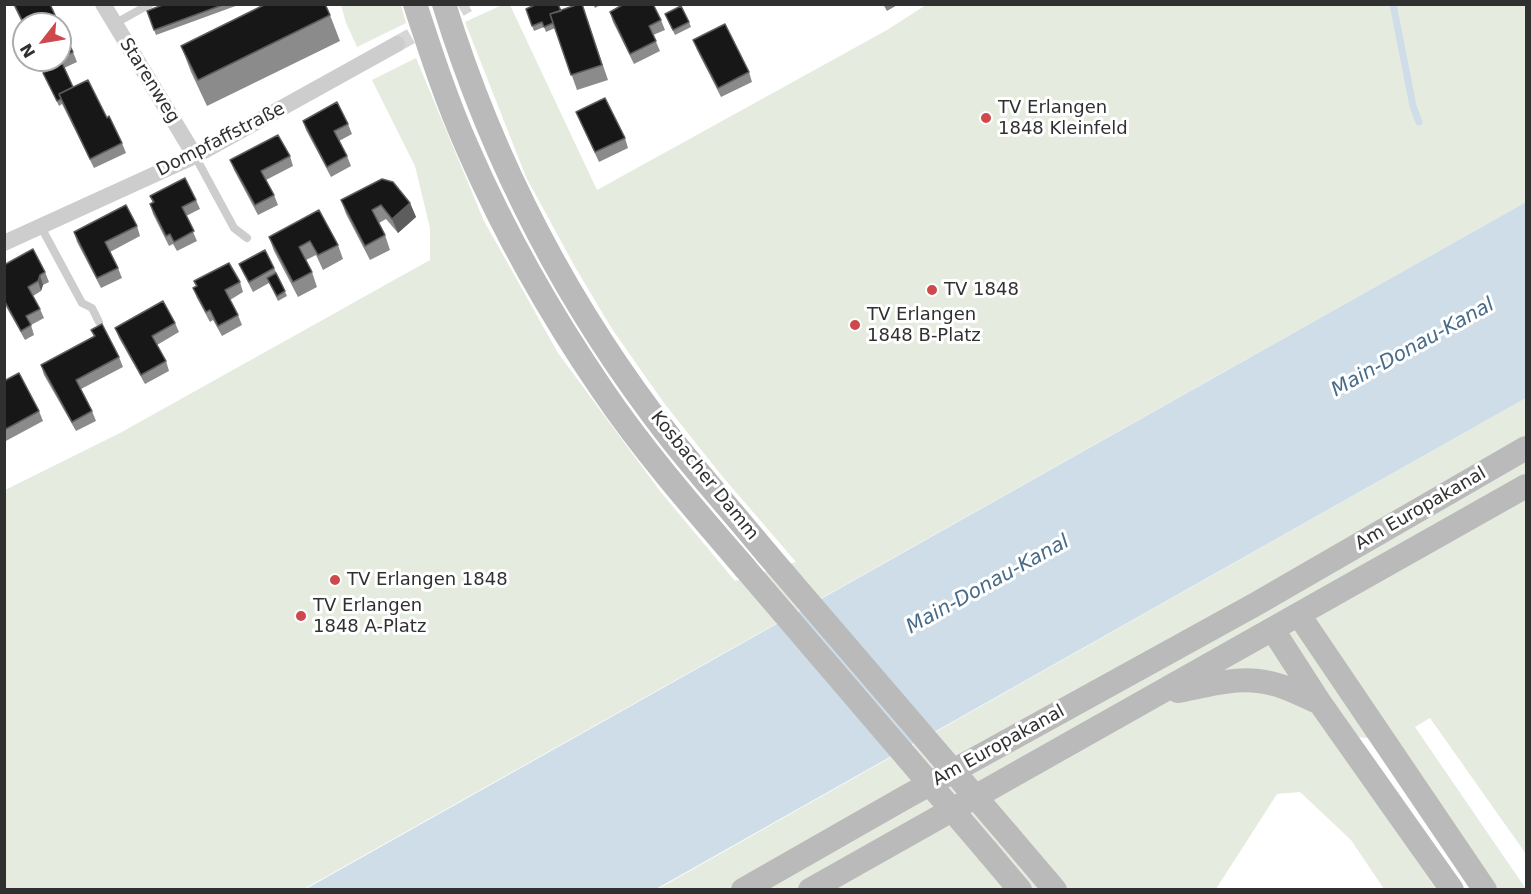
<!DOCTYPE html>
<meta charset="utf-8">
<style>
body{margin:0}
#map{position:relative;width:1531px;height:894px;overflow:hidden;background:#fff;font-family:"DejaVu Sans",sans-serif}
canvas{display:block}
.frame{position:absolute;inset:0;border:6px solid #303030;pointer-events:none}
.north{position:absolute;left:12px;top:12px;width:60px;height:60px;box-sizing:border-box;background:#fff;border:2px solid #acacac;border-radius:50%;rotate:239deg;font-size:16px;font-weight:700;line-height:24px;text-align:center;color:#303030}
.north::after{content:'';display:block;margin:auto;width:21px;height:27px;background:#cf494c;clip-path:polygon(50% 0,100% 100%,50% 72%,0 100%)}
</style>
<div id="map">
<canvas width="1531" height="894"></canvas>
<div class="frame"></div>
<div class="north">N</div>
</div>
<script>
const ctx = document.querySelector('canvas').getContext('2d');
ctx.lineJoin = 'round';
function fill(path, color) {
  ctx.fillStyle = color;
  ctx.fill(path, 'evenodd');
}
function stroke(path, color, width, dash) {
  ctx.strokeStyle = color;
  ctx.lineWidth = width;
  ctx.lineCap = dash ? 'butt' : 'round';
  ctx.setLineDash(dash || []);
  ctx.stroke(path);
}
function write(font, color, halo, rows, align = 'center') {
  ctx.font = font + ' "DejaVu Sans",sans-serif';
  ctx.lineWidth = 6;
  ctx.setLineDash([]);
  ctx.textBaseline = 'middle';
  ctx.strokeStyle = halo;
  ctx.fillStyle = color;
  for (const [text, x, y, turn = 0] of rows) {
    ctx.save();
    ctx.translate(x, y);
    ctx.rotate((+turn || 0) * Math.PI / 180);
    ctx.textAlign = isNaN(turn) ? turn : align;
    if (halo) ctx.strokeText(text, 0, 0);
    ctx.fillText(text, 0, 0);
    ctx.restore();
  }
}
fill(new Path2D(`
 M341 5H401L406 23 357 47 346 23Z
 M502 5H510L597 190 887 30 926 5H1526V202L304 889 5 890V490L120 433 430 260V228L415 166 372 80 416 58 484 221 558 353 660 491 735 581 796 562 722 476 664 403 612 329 575 267 526 177 465 22Z
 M1526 398V854L1430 718 1415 727 1526 889H1496L1395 741 1329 734 1436 889H1384L1351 840 1300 792 1277 794 1216 889 656 890Z`), '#e5ebdf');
fill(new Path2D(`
 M1526 202V398L656 889 304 890Z`), '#cedde8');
stroke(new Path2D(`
 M1393 4 1413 106 1419 122`), '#cedde8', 7);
stroke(new Path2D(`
 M397 44 468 4`), '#d6d6d6', 16, [16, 8]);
stroke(new Path2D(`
 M114 24 150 4
 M195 156 234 228 247 238
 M41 227 82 303 92 308 99 322`), '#cdcdcd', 8);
stroke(new Path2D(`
 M103 4 195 156
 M4 243 195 156 397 44`), '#cdcdcd', 16);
stroke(new Path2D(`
 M415 4C431 53 447 102 468 149 505 234 551 315 603 391 645 453 696 511 745 568
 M444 4C493 162 570 310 672 440 703 479 736 516 768 555
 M1299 615 1485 890
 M1273 630 1320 703 1452 890
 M1178 691C1204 686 1231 678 1258 681 1280 683 1300 694 1320 703
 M1009 836 1055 890
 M988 852 1020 890
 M743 890 906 797 1256 604 1526 448
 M810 890 1526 486`), '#bababa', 24);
stroke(new Path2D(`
 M768 555 1009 836
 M745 568 988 852`), '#bababa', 24);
fill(new Path2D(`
 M13 4H50L24 24V27Z
 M165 4H241L156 35 147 11Z
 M582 4 608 80 577 90 555 28 546 32 544 27 534 31 526 9 561 11Z
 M593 4H602L595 8Z
 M883 4H899L887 11Z
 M610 12 661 20 665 30 653 35 660 51 634 64 613 22Z
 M665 14 689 22 691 27 675 35Z
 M330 15 340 41 207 106 191 72 181 46Z
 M60 26 73 52 77 62 64 68 73 87 107 118 122 143 126 153 94 168 62 104 59 106 43 73 46 71 40 60H60Z
 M693 40 749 72 752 82 721 97 697 50Z
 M576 112 625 138 628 148 599 162 580 121Z
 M303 121 348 124 352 134 339 141 347 156 351 166 331 177 306 130Z
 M290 156 293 166 266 180 274 195 278 205 258 215 234 170 230 160Z
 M150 196 196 200 200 209 186 216 197 241 177 251 173 244 169 246 153 214 150 204 153 203Z
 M341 200 410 203 416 217 398 233 386 219 379 223 385 235 390 250 370 260 346 214Z
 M319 210 338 245 343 259 323 270 316 255 306 260 312 272 317 287 298 297 274 251 269 237Z
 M137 226 140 236 110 252 118 268 122 278 101 288 77 242 74 232Z
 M239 264 274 268 287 296 278 301 269 283 253 292 243 273Z
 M4 265 45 272 49 282 43 285 41 291 33 296 40 309 44 318 31 325 34 335 25 340 4 303Z
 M194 281 240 282 243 292 230 300 238 315 242 325 222 336 213 320 210 322 197 298 193 288 196 286Z
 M175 323 179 332 157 345 166 361 169 371 145 384 119 338 115 328Z
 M91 330 119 357 123 367 81 389 92 411 96 421 76 431 44 375 41 365 94 337Z
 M4 381 39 411 43 421 4 442Z`), '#8b8b8b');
fill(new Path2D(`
 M410 203 416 217 398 233 392 219Z
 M40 275 43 285 41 291 38 281Z`), '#5d5d5d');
const building = new Path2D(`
 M14 4H50L59 24H24Z
 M165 4H225L154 30 147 11Z
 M266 4H325L330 15 198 80 181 46Z
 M537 4H558L561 11 550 14 553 23 544 27 542 22 532 26 526 9Z
 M579 4H582L602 65 571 75 550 14Z
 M624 4H653L661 20 649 26 656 41 630 54 610 12Z
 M681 6 689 22 673 30 665 14Z
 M725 24 749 72 718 88 693 40Z
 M60 26 73 52 60 58Z
 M42 60H57L45 66Z
 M62 63 73 87 59 94 61 99 57 101 43 73Z
 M88 80 107 118 109 116 122 143 90 159 59 94Z
 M605 98 625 138 595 152 576 112Z
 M337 102 348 124 334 131 347 156 327 167 303 121Z
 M278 135 290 156 261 171 274 195 255 205 230 160Z
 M185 178 196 200 182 207 194 231 174 242 170 234 166 236 150 204 154 202 150 196Z
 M382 179 393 182 410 203 392 219 381 205 372 210 385 235 365 246 341 200Z
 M126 205 137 226 105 242 118 268 97 278 74 232Z
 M319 210 338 245 318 255 310 241 299 247 312 272 293 282 269 237Z
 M33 249 45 272 40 275 38 281 28 287 40 309 26 316 31 325 21 331 4 300V265Z
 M265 250 274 268 249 282 239 264Z
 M229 263 240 282 225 290 238 315 218 326 210 310 206 312 193 288 197 286 194 281Z
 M276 273 285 291 277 296 267 278Z
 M163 301 175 323 152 336 166 361 141 375 115 328Z
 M102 324 119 357 76 380 92 411 72 422 41 365 95 336 91 330Z
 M19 373 39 411 4 430V381Z`);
fill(building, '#171717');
stroke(building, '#5d5d5d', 1.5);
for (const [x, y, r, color] of [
 [986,118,6,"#cf494c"],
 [932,290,6,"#cf494c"],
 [855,325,6,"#cf494c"],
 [335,580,6,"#cf494c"],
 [301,616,6,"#cf494c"]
]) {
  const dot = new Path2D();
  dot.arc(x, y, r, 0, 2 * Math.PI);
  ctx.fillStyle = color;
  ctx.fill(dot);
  stroke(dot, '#fff', 2);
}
write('18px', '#303030', '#fff', [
 ["Starenweg",149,81,58],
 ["Dompfaffstraße",221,140,-27],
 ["Kosbacher Damm",704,476,51],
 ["Am Europakanal",1421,509,-30],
 ["Am Europakanal",999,746,-29]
]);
write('18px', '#303030', '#fff', [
 ["TV Erlangen",998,108],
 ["1848 Kleinfeld",998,129],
 ["TV 1848",944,290],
 ["TV Erlangen",867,315],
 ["1848 B-Platz",867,336],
 ["TV Erlangen 1848",347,580],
 ["TV Erlangen",313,606],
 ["1848 A-Platz",313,627]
], 'left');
write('italic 20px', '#476b88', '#fff', [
 ["Main-Donau-Kanal",1413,348,-29],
 ["Main-Donau-Kanal",988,585,-29]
]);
</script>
